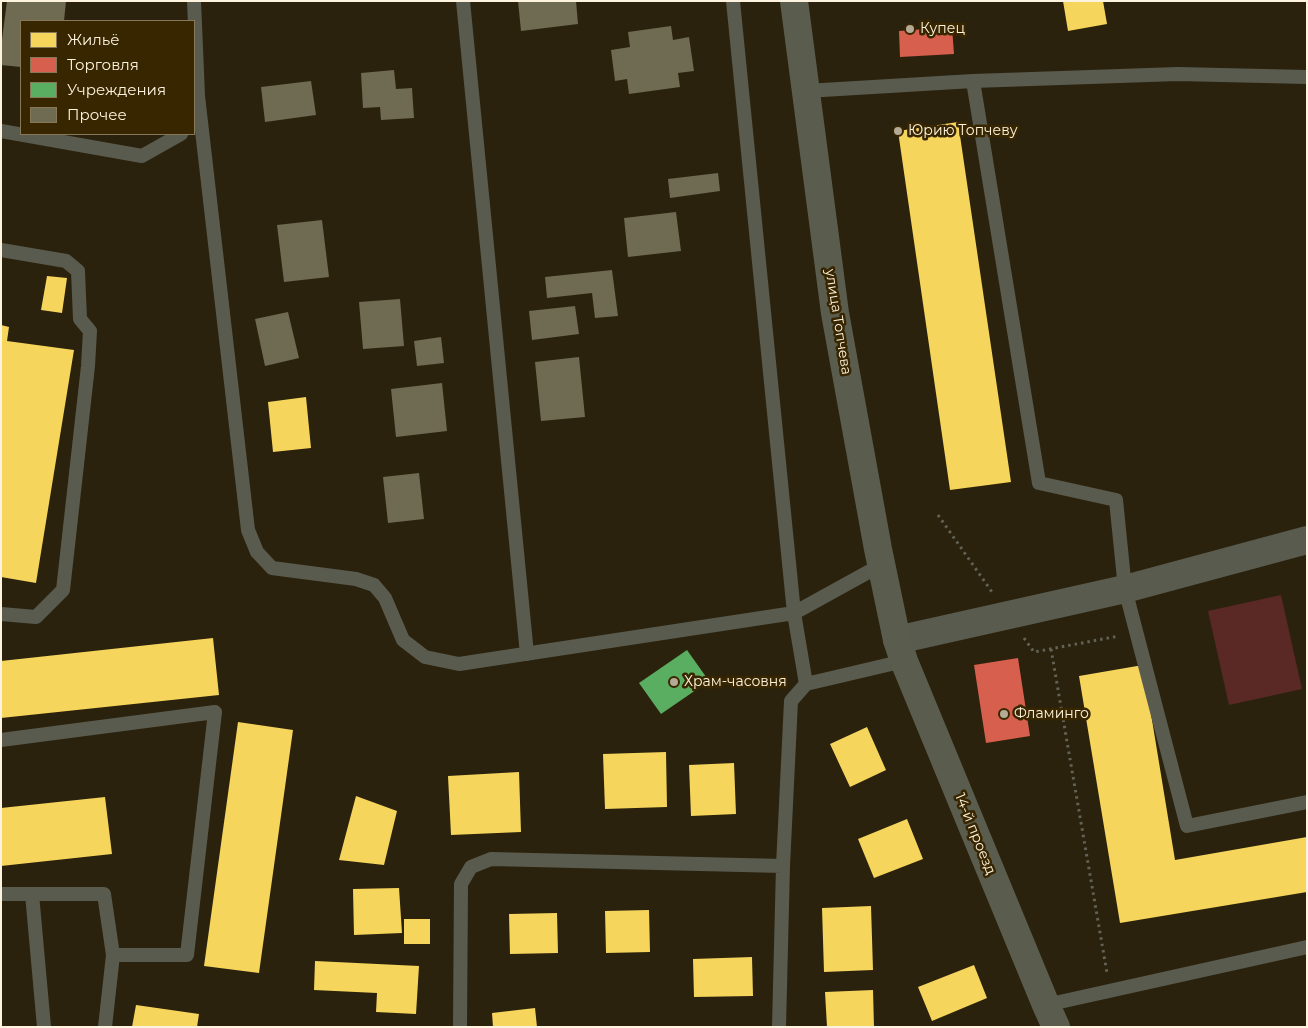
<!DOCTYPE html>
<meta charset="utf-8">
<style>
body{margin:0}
#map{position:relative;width:1308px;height:1028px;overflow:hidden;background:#2b220d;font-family:Montserrat,sans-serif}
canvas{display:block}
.frame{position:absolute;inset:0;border:2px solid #fef3de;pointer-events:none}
.legend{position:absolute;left:20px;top:20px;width:175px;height:115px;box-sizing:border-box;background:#382600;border:1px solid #877859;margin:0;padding:6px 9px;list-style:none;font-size:15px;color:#fef3de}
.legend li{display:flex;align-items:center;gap:10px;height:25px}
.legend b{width:25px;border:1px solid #877859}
</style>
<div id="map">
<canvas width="1308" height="1028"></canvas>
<div class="frame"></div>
<ul class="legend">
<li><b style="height:14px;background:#f6d55c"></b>Жильё</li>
<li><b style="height:14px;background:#d6604d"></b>Торговля</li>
<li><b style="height:14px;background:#5aae61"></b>Учреждения</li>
<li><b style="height:14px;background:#6f6a52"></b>Прочее</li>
</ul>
</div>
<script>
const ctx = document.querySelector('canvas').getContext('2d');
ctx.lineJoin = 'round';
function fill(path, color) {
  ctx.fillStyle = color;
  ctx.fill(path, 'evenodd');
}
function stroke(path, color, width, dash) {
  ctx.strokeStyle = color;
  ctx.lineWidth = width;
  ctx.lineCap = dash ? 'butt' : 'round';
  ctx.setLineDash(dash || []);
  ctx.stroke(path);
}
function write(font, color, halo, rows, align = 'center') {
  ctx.font = font + ' Montserrat,sans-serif';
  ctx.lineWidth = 5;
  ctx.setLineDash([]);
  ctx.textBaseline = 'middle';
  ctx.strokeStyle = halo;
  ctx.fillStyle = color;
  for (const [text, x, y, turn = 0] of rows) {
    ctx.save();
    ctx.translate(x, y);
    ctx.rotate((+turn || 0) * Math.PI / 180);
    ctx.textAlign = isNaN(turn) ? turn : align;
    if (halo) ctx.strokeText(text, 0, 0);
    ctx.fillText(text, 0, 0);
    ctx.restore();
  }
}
fill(new Path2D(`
 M1281 595 1302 689 1229 705 1208 611Z`), '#5a2925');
fill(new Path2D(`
 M1063 1H1103L1107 24 1068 31Z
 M958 122 1011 482 950 490 898 131Z
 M47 276 67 278 62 313 41 310Z
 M1 325 9 327 7 341 74 350 36 583 1 577Z
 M306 397 311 448 273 452 268 402Z
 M213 638 219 695 1 718V661Z
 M1143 665 1175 860 1307 837V892L1120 923 1079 676Z
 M238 722 293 730 259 973 204 966Z
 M867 727 886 770 850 787 830 744Z
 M666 752 667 807 605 809 603 754Z
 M734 763 736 814 691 816 689 765Z
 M519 772 521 832 451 835 448 776Z
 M356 796 397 811 384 865 339 860Z
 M105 797 112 854 1 866V808Z
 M907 819 923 859 874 878 858 839Z
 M399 888 402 933 354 935 353 889Z
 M871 906 873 970 824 972 822 908Z
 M649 910 650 952 606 953 605 911Z
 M557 913 558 953 510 954 509 914Z
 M404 919H430V944H404Z
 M752 957 753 996 694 997 693 959Z
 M315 961 419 966 416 1014 376 1012 377 993 314 990Z
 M974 965 987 998 932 1021 918 987Z
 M873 990 874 1027H827L825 992Z
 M136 1005 199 1014 197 1027H132Z
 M535 1008 537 1027H493L492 1013Z`), '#f6d55c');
fill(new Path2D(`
 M952 27 954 54 900 57 899 31Z
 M1018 658 1030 736 986 743 974 665Z`), '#d6604d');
fill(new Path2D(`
 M687 650 709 681 661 714 639 683Z`), '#5aae61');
fill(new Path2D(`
 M7 1H66L64 21H21V67L1 65V47Z
 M518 1H576L578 24 521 31Z
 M671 26 673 40 689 37 694 71 678 73 680 87 629 94 627 79 615 81 611 50 630 47 628 32Z
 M394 70 396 89 412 88 414 118 381 120 380 107 363 108 361 73Z
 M311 81 316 115 265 122 261 87Z
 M718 173 720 191 670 198 668 179Z
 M676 212 681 251 628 257 624 218Z
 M322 220 329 277 284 282 277 225Z
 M612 270 618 316 595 318 592 293 547 298 545 277Z
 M400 299 404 346 363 349 359 302Z
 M575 306 579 334 532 340 529 311Z
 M288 312 299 358 265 366 255 319Z
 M441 337 444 363 417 366 414 341Z
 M579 357 585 417 541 421 535 362Z
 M442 383 447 431 396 437 391 389Z
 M419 473 424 519 388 523 383 477Z`), '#6f6a52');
stroke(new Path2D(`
 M938 515 992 592
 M1024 638 1034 652 1119 636
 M1051 649 1107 973`), '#626256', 3, [2.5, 4]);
stroke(new Path2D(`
 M194 1 198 96 195 102
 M463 1 527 654
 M973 81 1178 74 1307 77
 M806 91 973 81 1039 483 1116 500 1125 589 1187 826 1307 802
 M198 96 248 530 257 552 272 568 356 579 374 585 385 598 403 640 425 657 459 664 794 613 733 1
 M1 131 142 156 181 134
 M1 250 66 261 78 271 80 319 90 331 88 366 63 590 36 617 1 614
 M806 684 794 613 881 565
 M1 740 215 712 187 955H113
 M1 894H104L113 955 105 1027
 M32 894 44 1027
 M1046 1005 1307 947
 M460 1027 461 884 471 867 491 859 783 866
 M779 1027 783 866 791 701 806 684 904 661`), '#595b4f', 14);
stroke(new Path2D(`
 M897 640 1125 589 1307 540`), '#595b4f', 28);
stroke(new Path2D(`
 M794 1 835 313 878 549 897 640 904 661 1046 1005 1056 1027`), '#5a5d4e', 28);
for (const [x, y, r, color] of [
 [910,29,5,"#b4aa95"],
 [898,131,5,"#b4aa95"],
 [674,682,5,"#b4aa95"],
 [1004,714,5,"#b4aa95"]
]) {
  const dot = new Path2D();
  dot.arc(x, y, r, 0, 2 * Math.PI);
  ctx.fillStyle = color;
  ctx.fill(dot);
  stroke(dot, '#382600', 2);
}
write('14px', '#fef3de', '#382600', [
 ["Купец",920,29],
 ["Юрию Топчеву",908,131],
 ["Храм-часовня",684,682],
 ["Фламинго",1014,714]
], 'left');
write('14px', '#fef3de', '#382600', [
 ["улица Топчева",838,322,81],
 ["14-й проезд",975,834,68]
]);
</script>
